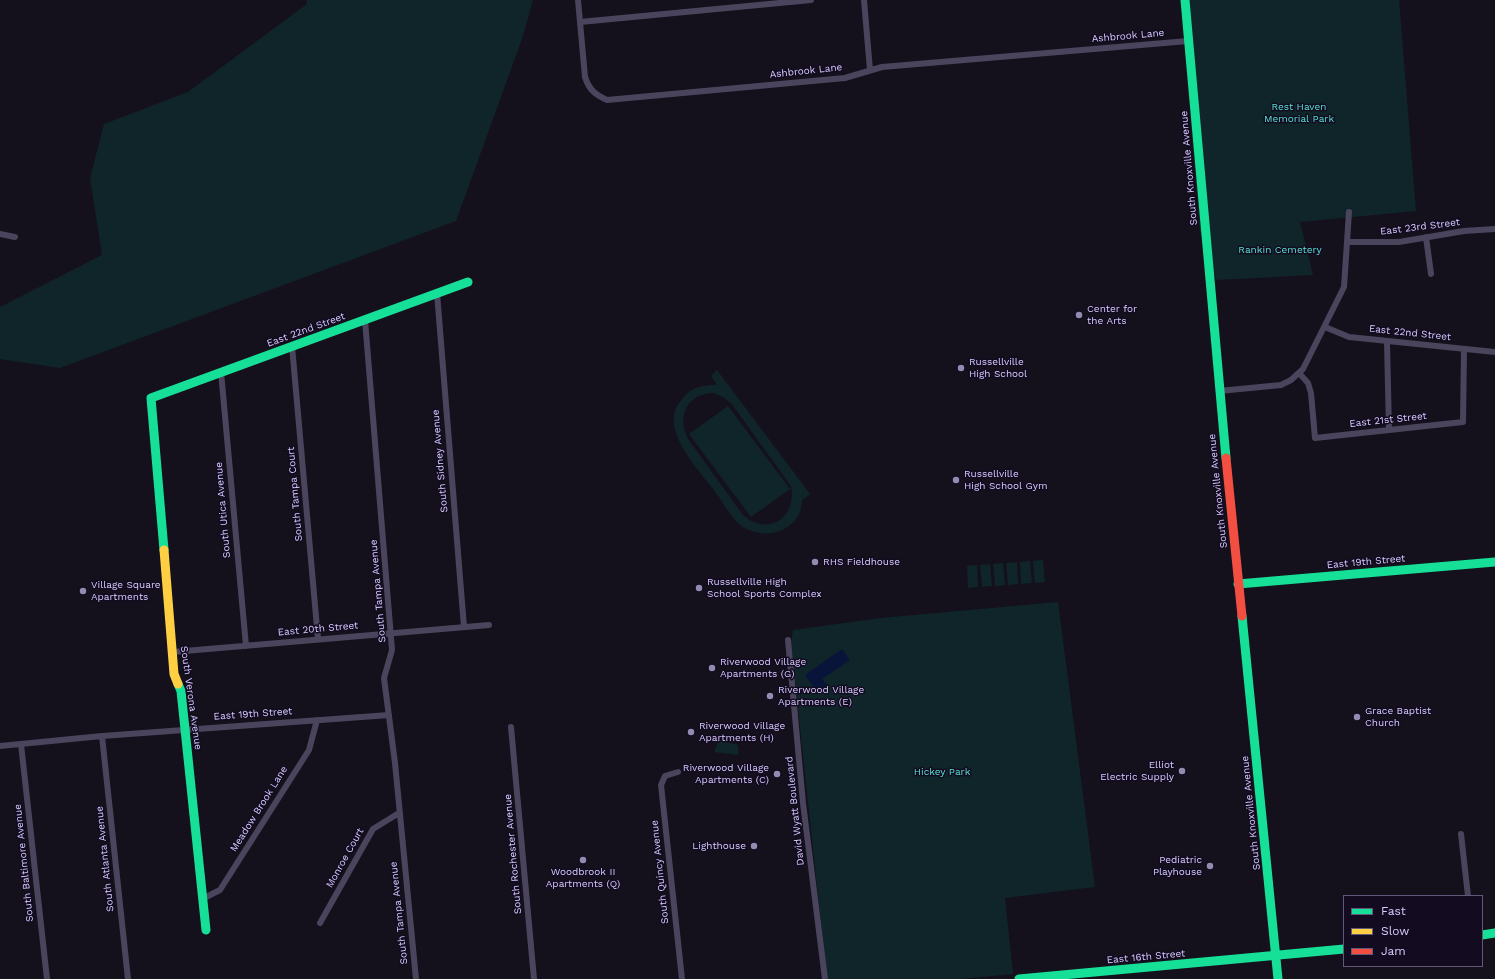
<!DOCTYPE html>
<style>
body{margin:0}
#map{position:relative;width:1495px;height:979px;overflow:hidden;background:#14111c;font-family:"Work Sans",sans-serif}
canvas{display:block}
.legend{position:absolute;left:1343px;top:895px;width:140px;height:72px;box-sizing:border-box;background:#130c21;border:1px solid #62597a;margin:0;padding:5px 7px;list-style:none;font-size:12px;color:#d9ccff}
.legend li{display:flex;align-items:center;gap:8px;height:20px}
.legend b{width:20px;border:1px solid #62597a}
</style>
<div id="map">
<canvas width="1495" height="979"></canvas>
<ul class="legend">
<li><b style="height:5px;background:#16e098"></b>Fast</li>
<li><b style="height:5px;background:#ffcf43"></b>Slow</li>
<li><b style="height:5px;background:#f24e42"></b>Jam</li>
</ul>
</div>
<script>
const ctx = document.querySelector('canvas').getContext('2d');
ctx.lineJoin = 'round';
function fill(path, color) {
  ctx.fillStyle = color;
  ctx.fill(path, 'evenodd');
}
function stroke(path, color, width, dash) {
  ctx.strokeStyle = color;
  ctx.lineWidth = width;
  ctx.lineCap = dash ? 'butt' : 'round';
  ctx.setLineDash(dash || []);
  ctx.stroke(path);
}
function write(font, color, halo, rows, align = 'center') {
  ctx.font = font + ' "Work Sans",sans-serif';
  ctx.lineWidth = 3;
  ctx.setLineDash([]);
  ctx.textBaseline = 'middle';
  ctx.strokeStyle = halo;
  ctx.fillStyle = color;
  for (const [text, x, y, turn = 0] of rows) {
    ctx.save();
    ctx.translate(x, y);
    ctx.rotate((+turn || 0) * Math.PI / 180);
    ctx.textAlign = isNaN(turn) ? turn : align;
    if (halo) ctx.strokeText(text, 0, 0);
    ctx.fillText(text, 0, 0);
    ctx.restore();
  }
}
fill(new Path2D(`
 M307 0H533L522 39 456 221 60 368 0 359V307L102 255 90 178 104 124 188 92 307 4Z
 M1181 0H1399L1416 211 1300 222 1313 275 1216 280 1200 231Z
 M717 370 810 494 802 500C802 530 766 542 743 527 731 519 722 500 713 489 696 466 657 427 682 399 691 387 703 385 717 385L711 376ZM713 393 723 397 731 403 791 486C797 518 768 537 743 515L688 439C677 417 686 394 713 393Z
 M728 406 790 489 751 517 689 434Z
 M1043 560 1045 582 1035 583 1033 561Z
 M1030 561 1032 583 1021 584 1020 562Z
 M1017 562 1018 584 1008 585 1006 563Z
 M1003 563 1005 585 995 586 993 564Z
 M990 564 992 586 982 587 980 565Z
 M977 565 978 587 968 588 967 566Z
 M1058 602 1095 887 1005 898 1013 974 960 979H827L791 643 793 630 881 618Z
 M719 740 738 745V755L714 752Z`), '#102529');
fill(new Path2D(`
 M842 649 850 660 822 679 827 685 817 692 805 675Z`), '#09143b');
stroke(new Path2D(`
 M578 0 585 77C589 90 596 95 607 100L845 78 882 67 1188 41
 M864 0 870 70
 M580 22 811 0
 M0 234 15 237
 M1426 237 1431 274
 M1348 242H1399L1464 231 1495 229
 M437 293 464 627
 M365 320 392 650 384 678 395 763 416 979
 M1325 327 1349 337 1495 352
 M1387 342 1389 430
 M292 346 318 639
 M221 372 246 646
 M1299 373 1308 383 1311 393 1315 438 1463 422 1464 350
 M1219 391 1281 385 1291 380 1303 369 1344 287 1349 212
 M788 640 803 803 825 979
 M173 652 489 625
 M511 727 534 979
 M102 736 128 979
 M21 744 47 979
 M0 746 102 736 389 715
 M678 772 665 776 661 785 682 979
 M1461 834 1468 896
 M204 898 220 890 309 750 317 720
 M320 923 373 829 399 813`), '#4a455d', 6);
stroke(new Path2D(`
 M1185 0 1226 458
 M164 550 151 398 468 282
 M1238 584 1495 562
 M1242 616 1278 979
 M178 684 181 691 206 930
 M1482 935 1495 933
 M1019 979 1344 949`), '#16e098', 9);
stroke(new Path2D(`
 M164 550 174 674 178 684`), '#ffcf43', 9);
stroke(new Path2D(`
 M1226 458 1242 616`), '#f24e42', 9);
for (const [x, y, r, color] of [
 [1079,315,4,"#948bb0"],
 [961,368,4,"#948bb0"],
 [956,480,4,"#948bb0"],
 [815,562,4,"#948bb0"],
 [699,588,4,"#948bb0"],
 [83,591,4,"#948bb0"],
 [712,668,4,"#948bb0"],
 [770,696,4,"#948bb0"],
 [1357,717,4,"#948bb0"],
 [691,732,4,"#948bb0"],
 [1182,771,4,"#948bb0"],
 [777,774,4,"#948bb0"],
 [754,846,4,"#948bb0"],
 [583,860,4,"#948bb0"],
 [1210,866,4,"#948bb0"]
]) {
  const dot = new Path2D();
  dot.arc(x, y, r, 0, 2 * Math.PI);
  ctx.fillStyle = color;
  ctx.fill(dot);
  stroke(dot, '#130c21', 1.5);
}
write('10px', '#d9ccff', '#130c21', [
 ["Ashbrook Lane",1128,36,-5],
 ["Ashbrook Lane",806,71,-6],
 ["South Knoxville Avenue",1189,168,-95],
 ["East 23rd Street",1420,227,-7],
 ["East 22nd Street",306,330,-20],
 ["East 22nd Street",1410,333,6],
 ["East 21st Street",1388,420,-6],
 ["South Sidney Avenue",440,461,-95],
 ["South Knoxville Avenue",1218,491,-96],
 ["South Tampa Court",295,494,-95],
 ["South Utica Avenue",223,510,-95],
 ["East 19th Street",1366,562,-5],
 ["South Tampa Avenue",378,591,-95],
 ["East 20th Street",318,629,-5],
 ["South Verona Avenue",191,698,82],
 ["East 19th Street",253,714,-4],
 ["Meadow Brook Lane",259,809,-58],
 ["David Wyatt Boulevard",795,811,-96],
 ["South Knoxville Avenue",1251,813,-96],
 ["South Rochester Avenue",513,854,-95],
 ["Monroe Court",345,858,-61],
 ["South Atlanta Avenue",105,859,-96],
 ["South Baltimore Avenue",24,863,-96],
 ["South Quincy Avenue",660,872,-96],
 ["South Tampa Avenue",399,913,-96],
 ["East 16th Street",1146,957,-5]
]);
write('10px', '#56e2d2', '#130c21', [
 ["Rest Haven",1299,107],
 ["Memorial Park",1299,119],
 ["Rankin Cemetery",1280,250],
 ["Hickey Park",942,772]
]);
write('10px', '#d9ccff', '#130c21', [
 ["Center for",1087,309],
 ["the Arts",1087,321],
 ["Russellville",969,362],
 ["High School",969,374],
 ["Russellville",964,474],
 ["High School Gym",964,486],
 ["RHS Fieldhouse",823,562],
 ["Russellville High",707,582],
 ["School Sports Complex",707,594],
 ["Village Square",91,585],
 ["Apartments",91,597],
 ["Riverwood Village",720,662],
 ["Apartments (G)",720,674],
 ["Riverwood Village",778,690],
 ["Apartments (E)",778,702],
 ["Grace Baptist",1365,711],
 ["Church",1365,723],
 ["Riverwood Village",699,726],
 ["Apartments (H)",699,738],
 ["Elliot",1174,765,"right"],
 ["Electric Supply",1174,777,"right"],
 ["Riverwood Village",769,768,"right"],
 ["Apartments (C)",769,780,"right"],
 ["Lighthouse",746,846,"right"],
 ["Pediatric",1202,860,"right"],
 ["Playhouse",1202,872,"right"],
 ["Woodbrook II",583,872,"center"],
 ["Apartments (Q)",583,884,"center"]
], 'left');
</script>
